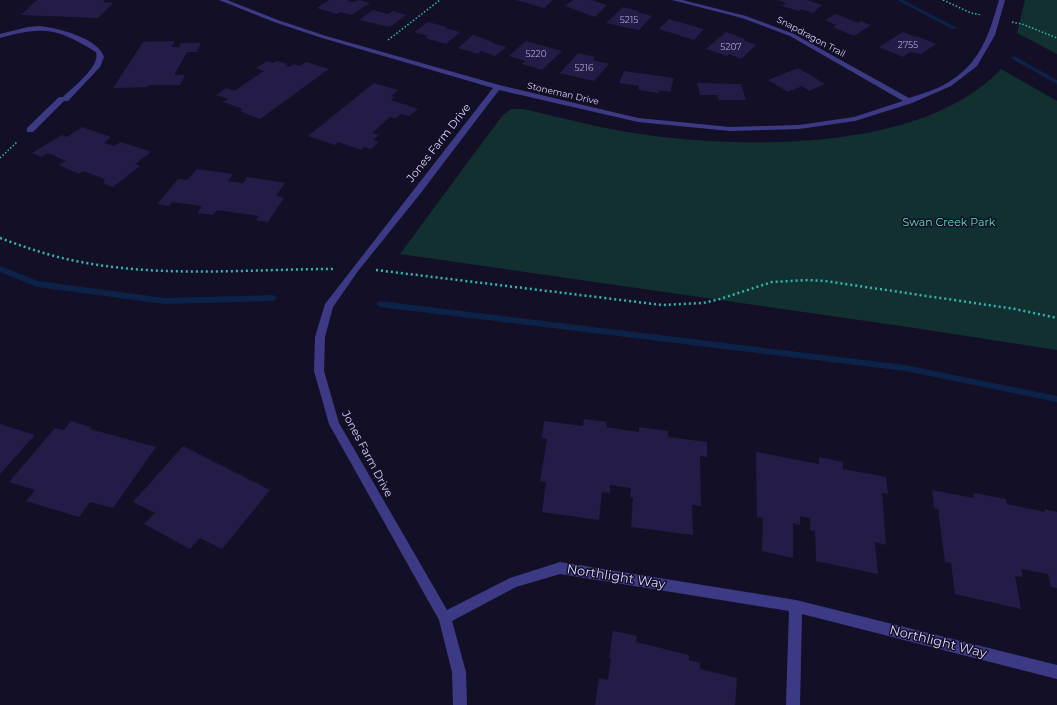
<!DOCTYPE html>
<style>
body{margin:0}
canvas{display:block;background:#130f26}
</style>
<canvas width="1057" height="705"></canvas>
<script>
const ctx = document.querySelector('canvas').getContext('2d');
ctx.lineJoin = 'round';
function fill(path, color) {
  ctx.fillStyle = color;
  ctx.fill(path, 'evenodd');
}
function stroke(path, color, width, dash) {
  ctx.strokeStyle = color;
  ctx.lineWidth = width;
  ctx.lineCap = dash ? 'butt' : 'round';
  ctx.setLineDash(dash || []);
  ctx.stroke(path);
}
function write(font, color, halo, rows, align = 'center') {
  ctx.font = font + ' Montserrat,sans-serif';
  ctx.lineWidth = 3;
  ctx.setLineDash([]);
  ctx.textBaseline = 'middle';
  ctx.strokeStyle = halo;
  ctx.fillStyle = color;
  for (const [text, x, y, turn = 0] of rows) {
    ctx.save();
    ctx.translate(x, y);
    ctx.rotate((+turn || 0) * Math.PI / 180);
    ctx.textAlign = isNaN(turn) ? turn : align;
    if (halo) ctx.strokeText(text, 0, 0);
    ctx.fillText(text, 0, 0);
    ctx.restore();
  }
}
fill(new Path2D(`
 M1025 0H1057V54L1017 33Z
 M1001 69 1057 101V350L915 328 400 254 502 116 511 109H523C564 118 605 130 647 135 751 149 924 151 1001 69Z`), '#12302f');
fill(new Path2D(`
 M897 0H903L957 28 952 29Z
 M1012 57H1016L1057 80V84L1012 59Z
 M0 266 38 281 165 298 273 295 277 298 273 301 165 304 37 287 0 272Z
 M380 301 905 365 1057 396V402L905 371 380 307 376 304Z`), '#0c2248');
fill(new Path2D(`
 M37 0H105L103 2 113 3 98 18 21 15Z
 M329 0H347L352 2 359 0 370 3 351 15 340 12 337 14 317 8Z
 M516 0H553L544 8Z
 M573 0H591L607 5 595 17 565 6Z
 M778 0H807L822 5 813 13 801 9 799 11 782 6 786 3Z
 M623 7 639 11 637 12 652 16 639 30 606 23Z
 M373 10 388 14 393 11 406 15 390 27 359 20Z
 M836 14 858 23 861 21 871 25 854 36 833 27 836 25 825 20Z
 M669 19 704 29 694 40 659 29Z
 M428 22 447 27 445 28 460 32 446 44 425 38 428 36 414 32Z
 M726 32 745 39 743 40 756 45 741 59 729 54 727 56 706 49Z
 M903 32 915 37 916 36 936 44 921 54 910 52 903 57 879 47Z
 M473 35 493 42 492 43 506 47 495 56 481 51 478 54 458 48Z
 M175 41 171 47H179L181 43H201L197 52H187L174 75H185L180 85H149L148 87 113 88 143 42Z
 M526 41 562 51 542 70 522 64 525 61 509 56Z
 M578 53 595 57 593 60 609 64 594 81 560 73Z
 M267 61 273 63 277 61 288 64 285 66 289 67 294 64 299 66 306 62 329 69 260 119 240 111 243 109 223 102 228 99 216 95 226 88 234 91 264 71 256 68Z
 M798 68 825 84 809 91 802 86 788 92 768 80Z
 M624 71 674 78 670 92 659 90V93L638 90 639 86 619 83Z
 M374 83 398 90 391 96 395 97 391 100 418 109 409 116 401 114 395 119 390 117 372 133 379 135 373 140 379 142 371 149 364 147 361 150 338 142 335 145 308 136Z
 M697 83 741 84 746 100H719L717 95H700Z
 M82 127 111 137 104 143 114 146 121 142 151 152 135 164 140 166 113 187 103 183 105 179 83 171 79 174 59 165 66 161 48 153 41 157 32 153 62 135 67 137Z
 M197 169 233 174 228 181 243 183 247 177 285 183 276 196 284 198 268 222 256 220 259 216 217 210 213 215 197 213 202 206 172 202 169 206 157 204 178 179 187 180Z
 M584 419 607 422 606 427 639 432V427L668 431V437L707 442V457L700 456 701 506 692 505 693 535 631 527 633 498 630 497 631 488 610 485V493L602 492 599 520 542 512 546 482 540 481 547 439 542 438 544 421 583 426Z
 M71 421 91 427 90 429 156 447 113 508 90 502 79 517 26 501 35 490 9 482 55 428 64 430Z
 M0 424 35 435 0 474Z
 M183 446 270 490 222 549 200 538 190 549 144 524 155 513 133 502Z
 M756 452 819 464V457L843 462V469L886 477 888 494 882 493 886 545 875 542 878 574 816 561 815 531 810 530V518L800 516V525L793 523V558L762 551 763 518 757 517Z
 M932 490 974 498V493L1006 499 1007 504 1045 512 1044 509 1057 512V588L1051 587 1048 574 1021 569 1023 577 1015 576 1021 609 955 594 951 563 945 562 938 509 934 508Z
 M613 631 637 636 636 642 689 655V660L700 663V669L737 678 735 705H595L599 678 608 680 611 658H609Z`), '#241b47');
stroke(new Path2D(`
 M943 0 971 13 982 15
 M1012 22 1022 24 1057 38
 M388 40 440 0
 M0 158 17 142`), '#2fb8b0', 1.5, [1.5, 2]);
stroke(new Path2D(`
 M0 238C27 248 53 257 81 262 164 278 251 269 335 269
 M376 270 662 305 703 303 720 299 772 282 808 280 825 281 1015 309 1057 318`), '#2fb8b0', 2.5, [2, 3]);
fill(new Path2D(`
 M219 0H227L278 20 326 36 499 85 638 118 730 127 799 125 854 117 903 101 790 36 742 18 672 0H682L746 16 794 34 909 98C921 94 936 90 947 83 980 64 989 35 999 0H1005L995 35 977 66 951 86 912 103 855 121 799 129 730 131 638 122 499 90 420 194 358 271 333 307 325 337 324 371 339 423 447 610 510 578 560 562 796 600 1057 665V679L802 614 800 705H786L789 611 560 574 516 587 452 621 466 672 467 705H453L452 672 439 620 329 424 314 371 315 337 325 304 493 88 322 38 274 22Z
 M40 26C58 28 98 38 104 57L100 67 68 101H64L33 132H27V128L59 97H63C73 87 101 66 96 52 56 28 45 26 0 38V34L28 27Z`), '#3d3a85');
write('9px', '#aca6d1', null, [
 ["5215",629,20],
 ["2755",908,45],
 ["5207",731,47],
 ["5220",536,54],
 ["5216",584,68]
]);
write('9px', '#d9d4ff', '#130f26', [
 ["Snapdragon Trail",811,37,28],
 ["Stoneman Drive",563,94,13]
]);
write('11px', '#d9d4ff', '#130f26', [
 ["Jones Farm Drive",439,143,-52],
 ["Jones Farm Drive",367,454,62]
]);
write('11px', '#5fe0c0', '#130f26', [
 ["Swan Creek Park",949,223]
]);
write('13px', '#d9d4ff', '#130f26', [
 ["Northlight Way",616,577,9],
 ["Northlight Way",938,642,14]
]);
</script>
